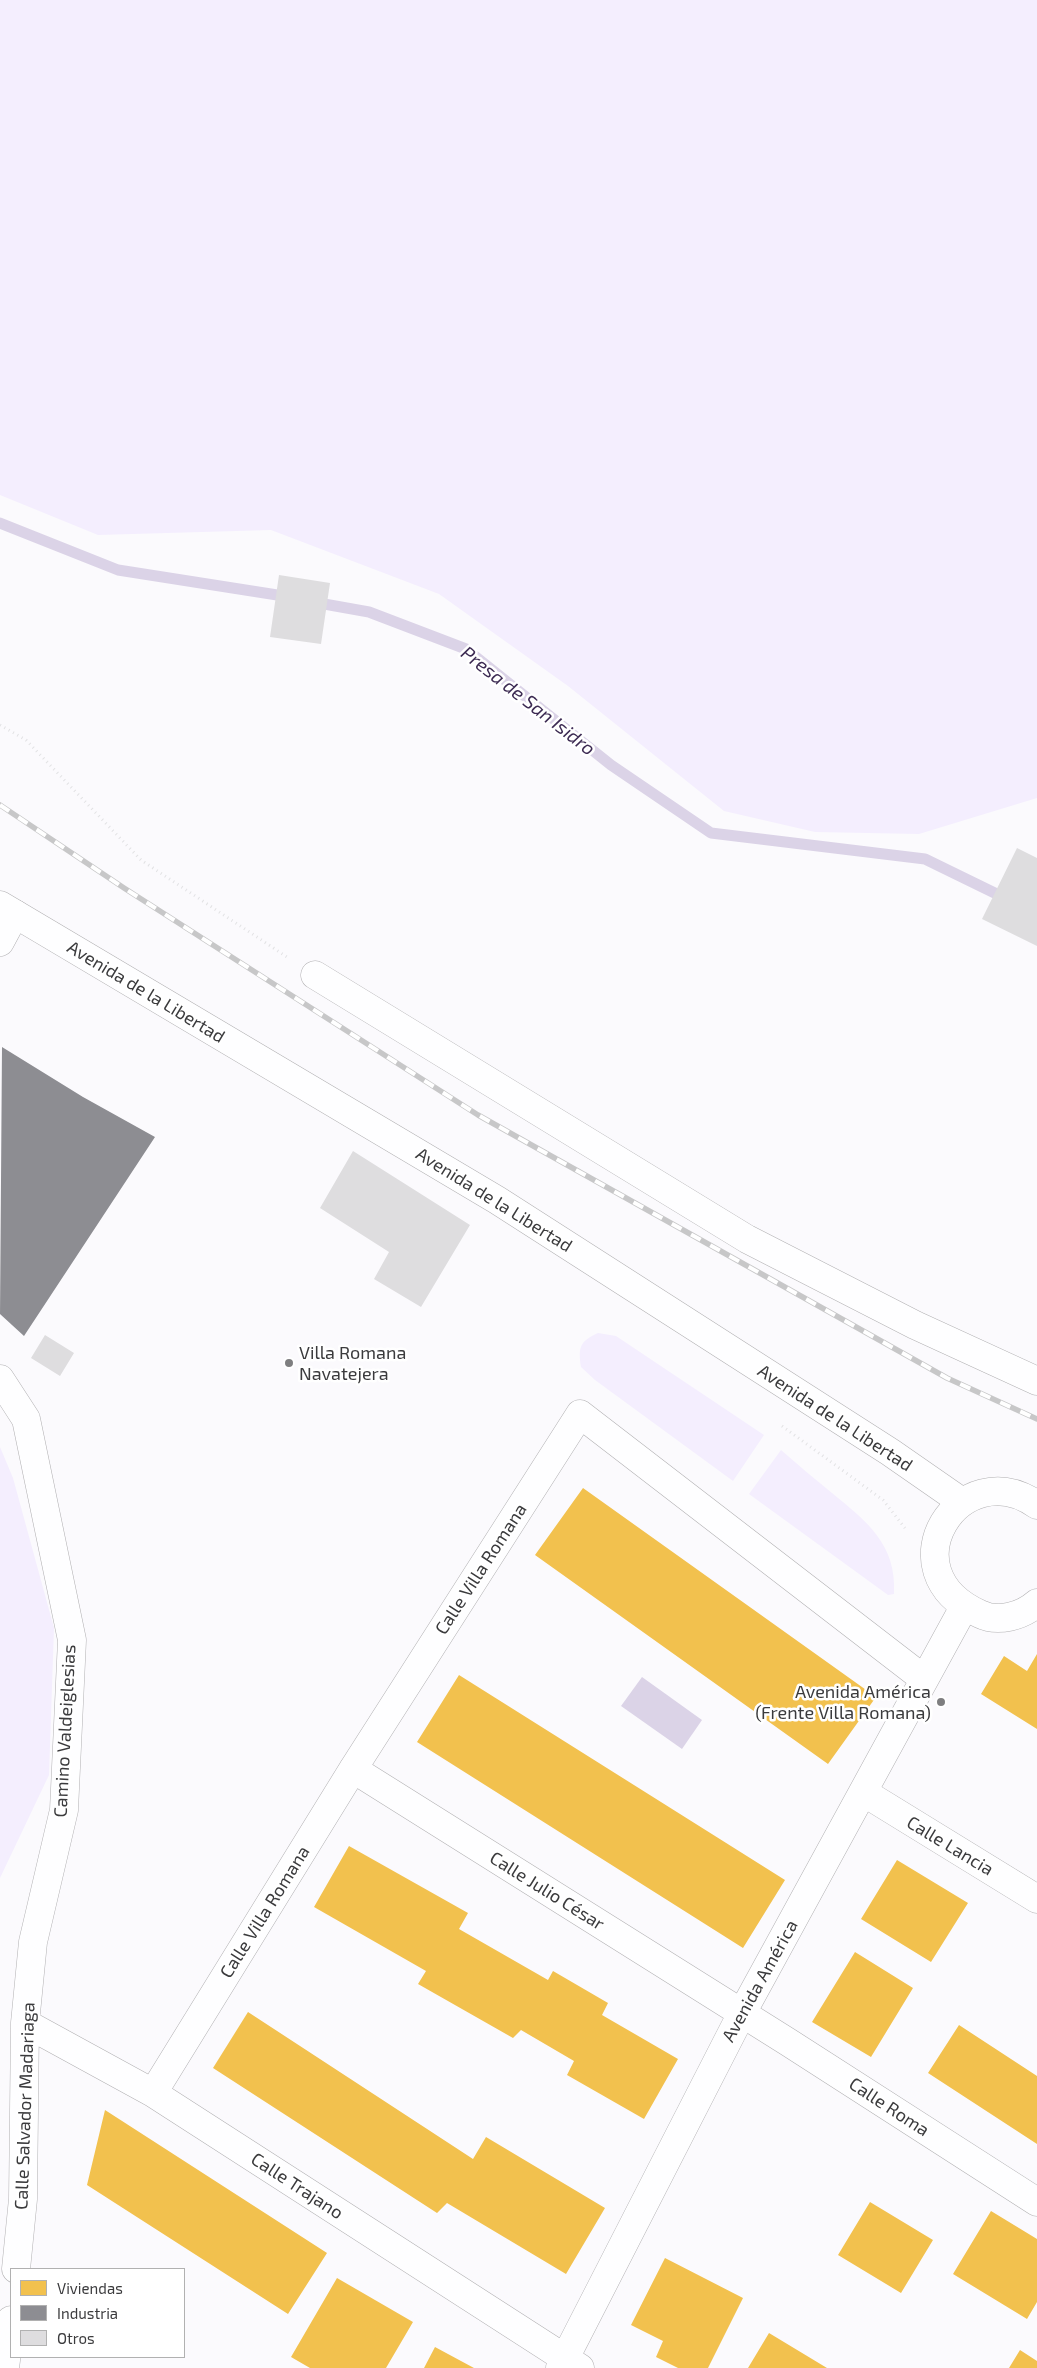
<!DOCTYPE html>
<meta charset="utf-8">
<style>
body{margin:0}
#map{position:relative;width:1037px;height:2368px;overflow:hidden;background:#fbfafd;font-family:"Exo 2",sans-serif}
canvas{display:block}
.legend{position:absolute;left:10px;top:2268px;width:175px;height:90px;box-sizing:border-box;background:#fff;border:1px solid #b1b1b1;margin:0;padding:6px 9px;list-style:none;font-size:15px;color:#3b3b3d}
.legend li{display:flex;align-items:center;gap:10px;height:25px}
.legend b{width:25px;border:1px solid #b1b1b1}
</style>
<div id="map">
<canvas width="1037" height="2368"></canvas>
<ul class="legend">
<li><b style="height:14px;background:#f2c14e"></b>Viviendas</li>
<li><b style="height:14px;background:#8d8d92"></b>Industria</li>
<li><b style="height:14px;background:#dedddf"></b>Otros</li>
</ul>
</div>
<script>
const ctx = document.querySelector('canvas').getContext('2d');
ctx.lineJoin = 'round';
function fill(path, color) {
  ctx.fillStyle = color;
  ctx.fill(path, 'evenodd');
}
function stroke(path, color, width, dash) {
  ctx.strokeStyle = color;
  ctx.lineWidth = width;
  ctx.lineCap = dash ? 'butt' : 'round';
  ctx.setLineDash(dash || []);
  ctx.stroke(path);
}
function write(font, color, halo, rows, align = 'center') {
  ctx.font = font + ' "Exo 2",sans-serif';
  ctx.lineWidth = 5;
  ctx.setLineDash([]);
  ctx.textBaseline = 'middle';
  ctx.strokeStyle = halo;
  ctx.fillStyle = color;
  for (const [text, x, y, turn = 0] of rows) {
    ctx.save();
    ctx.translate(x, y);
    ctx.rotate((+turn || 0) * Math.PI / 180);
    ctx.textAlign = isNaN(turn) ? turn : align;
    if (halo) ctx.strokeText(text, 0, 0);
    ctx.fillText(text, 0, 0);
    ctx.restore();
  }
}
fill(new Path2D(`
 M0 0H1037V798L919 834 815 832 724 811 568 686 439 594 271 530 98 535 0 495Z
 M598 1333 616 1336 764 1435 733 1481 595 1380 581 1367C578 1347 580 1341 598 1333Z
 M0 1447 13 1478 54 1628 49 1775 0 1878Z
 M781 1450C798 1465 815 1479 832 1493 866 1521 897 1544 894 1594L888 1595 749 1494Z`), '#f4eefe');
fill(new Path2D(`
 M642 1677 702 1720 682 1749 621 1706Z`), '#dbd3e7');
fill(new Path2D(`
 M583 1488 876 1697 828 1764 535 1555Z
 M1037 1654V1729L981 1694 1004 1656 1027 1671Z
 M459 1675 785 1880 743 1948 417 1742Z
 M349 1846 468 1913 459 1929 548 1980 553 1971 608 2003 602 2015 678 2059 644 2119 567 2075 574 2061 521 2030 513 2038 418 1984 426 1971 314 1907Z
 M897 1860 968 1903 931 1962 861 1919Z
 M855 1952 913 1988 871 2057 812 2022Z
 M248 2012 473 2159 486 2137 605 2208 566 2274 447 2203 437 2213 213 2068Z
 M959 2025 1037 2076V2144L928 2073Z
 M105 2110 327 2253 288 2314 87 2185Z
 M870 2202 933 2240 901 2293 838 2255Z
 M991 2211 1037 2239V2302L1027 2319 953 2274Z
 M665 2258 743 2298 708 2368H678L656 2357 663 2341 631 2325Z
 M337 2278 413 2322 386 2368H310L291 2357Z
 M769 2333 827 2368H748Z
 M435 2347 474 2368H424Z
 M1020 2350 1037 2361V2368H1009Z`), '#f2c14e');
fill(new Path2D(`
 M2 1047 83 1097 155 1137 24 1336 0 1314Z`), '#8d8d92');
stroke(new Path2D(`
 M0 523 118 570 290 597
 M313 602 369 612 466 649 611 765 711 833 925 859 1009 900`), '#dbd3e7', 11);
fill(new Path2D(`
 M279 575 330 583 321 644 270 637Z
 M1017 848 1037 858V946L982 919Z
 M353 1151 470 1225 421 1307 374 1279 389 1252 320 1208Z
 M45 1335 74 1353 60 1376 31 1358Z`), '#dedddf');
const minor = new Path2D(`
 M0 942 15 914
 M315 975 747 1239 915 1325 1037 1381
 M0 1379 26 1419 72 1640 64 1810 33 1942 25 2023 23 2199 16 2269
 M353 1769 788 2042 1037 2202
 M863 1792 1037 1899
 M25 2023 153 2093 580 2368
 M153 2093 353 1769 580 1414 924 1679
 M5 2368 11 2320
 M560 2368 742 2013 964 1607`);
const major = new Path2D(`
 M0 905 497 1200 890 1452 962 1502
 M1037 1505C961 1451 883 1571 980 1614 998 1623 1022 1616 1037 1603`);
stroke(minor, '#b1b0b2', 29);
stroke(major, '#b1b0b2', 29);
stroke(new Path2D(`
 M0 725 26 740 141 860 287 957
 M782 1426 883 1500 905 1528`), '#e2e2e4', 3, [1, 4]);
stroke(minor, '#fefeff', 28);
stroke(major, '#fefeff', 28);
const rail = new Path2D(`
 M0 805 124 888 478 1115 947 1378 1037 1419`);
stroke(rail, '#c7c7c8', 5.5);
stroke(rail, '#fff', 4, [11]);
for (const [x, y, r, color] of [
 [289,1363,5,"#7e7e80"],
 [941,1702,5,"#7e7e80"]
]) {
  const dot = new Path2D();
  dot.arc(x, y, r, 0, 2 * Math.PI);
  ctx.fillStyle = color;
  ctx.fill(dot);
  stroke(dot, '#fff', 2);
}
write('18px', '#3b3b3d', '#fff', [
 ["Avenida de la Libertad",146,992,31],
 ["Avenida de la Libertad",494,1200,32],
 ["Avenida de la Libertad",835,1418,33],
 ["Calle Villa Romana",481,1569,-57],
 ["Camino Valdeiglesias",65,1731,-87],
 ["Calle Lancia",950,1846,31],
 ["Calle Julio César",547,1891,32],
 ["Calle Villa Romana",265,1912,-58],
 ["Avenida América",760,1981,-61],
 ["Calle Salvador Madariaga",25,2106,-88],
 ["Calle Roma",889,2107,33],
 ["Calle Trajano",297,2186,33]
]);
write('18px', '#3b3b3d', '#fff', [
 ["Villa Romana",299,1353],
 ["Navatejera",299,1374],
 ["Avenida América",931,1692,"right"],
 ["(Frente Villa Romana)",931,1713,"right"]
], 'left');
write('italic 19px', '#3d2b53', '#fff', [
 ["Presa de San Isidro",528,701,38]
]);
</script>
